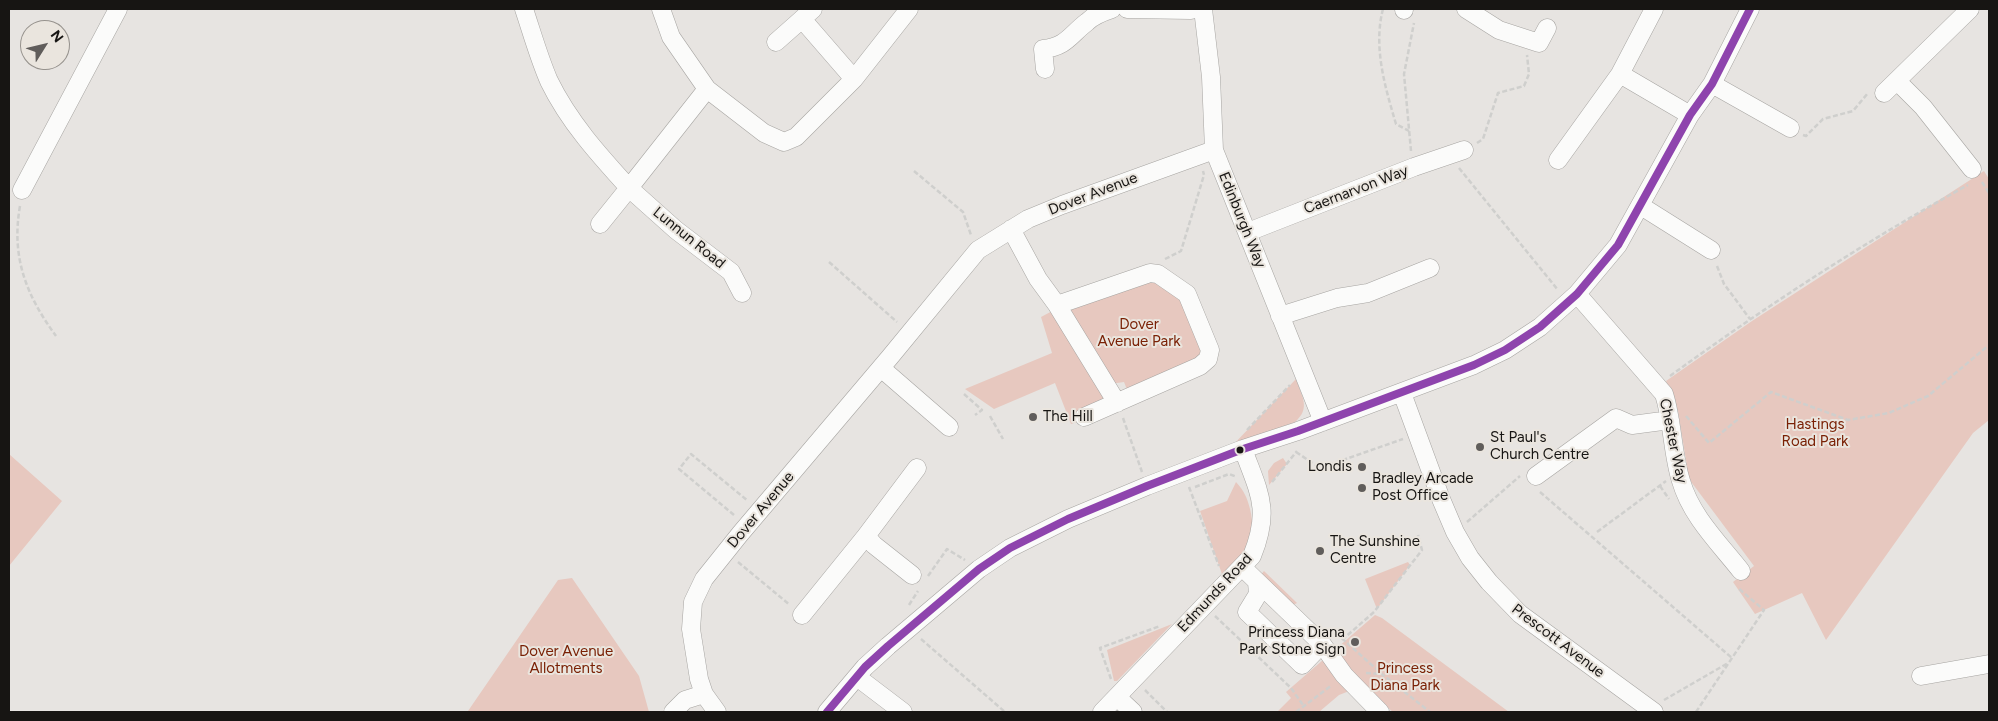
<!DOCTYPE html>
<style>
body{margin:0}
#map{position:relative;width:1998px;height:721px;overflow:hidden;background:#e7e4e1;font-family:Figtree,sans-serif}
canvas{display:block}
.frame{position:absolute;inset:0;border:10px solid #171513;pointer-events:none}
.north{position:absolute;left:20px;top:20px;width:50px;height:50px;box-sizing:border-box;background:#eae5de;border:1px solid #96928d;border-radius:50%;rotate:54deg;font-size:14px;font-weight:700;line-height:20px;text-align:center;color:#171513}
.north::after{content:'';display:block;margin:auto;width:18px;height:22px;background:#605d5b;clip-path:polygon(50% 0,100% 100%,50% 72%,0 100%)}
</style>
<div id="map">
<canvas width="1998" height="721"></canvas>
<div class="frame"></div>
<div class="north">N</div>
</div>
<script>
const ctx = document.querySelector('canvas').getContext('2d');
ctx.lineJoin = 'round';
function fill(path, color) {
  ctx.fillStyle = color;
  ctx.fill(path, 'evenodd');
}
function stroke(path, color, width, dash) {
  ctx.strokeStyle = color;
  ctx.lineWidth = width;
  ctx.lineCap = dash ? 'butt' : 'round';
  ctx.setLineDash(dash || []);
  ctx.stroke(path);
}
function write(font, color, halo, rows, align = 'center') {
  ctx.font = font + ' Figtree,sans-serif';
  ctx.lineWidth = 4;
  ctx.setLineDash([]);
  ctx.textBaseline = 'middle';
  ctx.strokeStyle = halo;
  ctx.fillStyle = color;
  for (const [text, x, y, turn = 0] of rows) {
    ctx.save();
    ctx.translate(x, y);
    ctx.rotate((+turn || 0) * Math.PI / 180);
    ctx.textAlign = isNaN(turn) ? turn : align;
    if (halo) ctx.strokeText(text, 0, 0);
    ctx.fillText(text, 0, 0);
    ctx.restore();
  }
}
fill(new Path2D(`
 M1984 171 1989 179V420L1973 433 1826 640 1802 593 1755 614 1733 582 1754 566 1689 479 1678 411 1666 381 1752 321Z
 M1154 280 1186 304 1202 345 1198 361 1128 392 1124 382 1110 384 1064 308Z
 M1056 309 1106 400 1076 413 1080 421 1071 424 1055 383 994 409 965 389 1052 353 1041 317Z
 M1296 379C1302 397 1311 408 1295 422L1232 446Z
 M9 454 62 501 9 566Z
 M1283 458 1287 464 1269 485 1268 471 1274 463Z
 M1236 482C1244 491 1247 497 1250 509 1258 541 1243 554 1223 577L1200 511 1227 501Z
 M1408 562 1410 565 1377 609 1365 579Z
 M1264 571 1297 603 1291 606 1259 577Z
 M572 578 639 676 649 712H474L468 711 558 580Z
 M1375 615 1382 618 1509 712H1393L1362 686 1339 695 1319 712H1277L1291 698 1286 692Z
 M1172 624 1117 681H1114L1107 650Z`), '#e7c8bf');
const minor = new Path2D(`
 M524 9C532 33 539 58 549 81 569 122 599 155 629 188L600 224
 M661 9 671 37 707 89 764 133 784 142 796 137 854 79 909 9
 M1127 9 1191 10 1194 9
 M1203 9 1211 77 1214 150 1323 422
 M1466 9 1499 30 1539 43 1547 28
 M1654 9 1620 74 1690 115
 M1404 10V9
 M802 19 813 9
 M776 42 802 19 854 79
 M1045 69 1043 49C1066 47 1070 35 1087 22 1094 15 1103 12 1112 9
 M1897 81 1923 107 1972 169
 M1712 84 1790 128
 M707 89 629 188 676 230 731 272 742 293
 M1884 93 1970 9
 M1558 160 1620 74
 M22 190 118 9
 M1641 206 1711 250
 M1011 229 1038 279 1057 305 1117 403
 M1248 232 1414 167 1464 150
 M1577 294 1664 394C1673 422 1672 453 1681 481 1691 516 1719 543 1741 571
 M1057 305 1150 273 1158 274 1187 294 1210 350 1208 359 1200 366 1084 417
 M1280 316 1337 298 1368 293 1430 268
 M881 368 949 427
 M1402 393 1441 499 1455 532 1470 558 1489 582 1520 614 1654 712
 M1536 476 1616 418 1632 425 1670 420
 M866 536 874 545 912 575
 M1242 567 1322 644 1302 665 1247 612 1258 594 1257 582
 M802 615 866 536 917 468
 M1322 644 1344 675 1380 712
 M1921 676 1989 664
 M857 677 903 712
 M1118 698 1133 712
 M673 712 685 700 704 694
 M717 712 704 694 699 679 691 629 693 602 704 579 740 534 890 357 978 250 1028 219 1062 205 1214 150
 M827 712 865 667 888 646 979 569 1010 548 1068 519 1147 486 1243 449 1298 431 1474 365 1505 350 1540 327 1577 294 1618 245 1690 115 1712 84 1750 9
 M1102 712 1252 556C1271 509 1259 493 1243 449`);
stroke(minor, '#a6a4a1', 19);
stroke(new Path2D(`
 M1383 9C1373 47 1385 87 1396 124L1409 131
 M1803 135 1806 136 1823 119 1853 111 1868 93
 M1477 143 1483 139 1498 93 1524 86 1529 74 1527 55
 M1411 151 1404 74 1414 23
 M1459 168 1558 290
 M914 171 963 212 971 235
 M1982 182 1989 193
 M20 206C11 257 26 295 56 336
 M1165 259 1181 251 1204 175 1203 171
 M829 262 897 322
 M1717 266 1724 284 1750 319
 M1670 376C1765 307 1864 242 1968 185
 M964 394 982 410 975 415
 M990 416 1003 439
 M1686 416 1709 443 1771 392 1848 420 1889 413 1928 396 1989 345
 M1123 418 1142 472
 M1247 430 1290 385
 M1296 452 1320 468 1403 439
 M1272 482 1297 451
 M1660 486 1669 499
 M1189 487 1219 566
 M1195 487 1229 474 1237 477
 M1540 492 1732 658
 M734 515 679 469 691 454 748 501
 M1467 522 1520 476
 M1597 532 1666 481
 M738 562 790 605
 M928 576 947 549 965 560
 M909 605 918 591
 M1215 616 1291 688 1303 705
 M1336 633 1383 675 1430 712
 M921 639 1005 712
 M1342 640 1374 612 1422 550 1418 535
 M1366 673 1381 674
 M1111 679 1100 648 1160 626
 M1145 690 1167 712
 M1664 700 1728 663
 M1296 712 1332 685
 M1696 712 1764 610 1738 588`), '#cfcfcd', 2.5, [5, 2.5]);
stroke(minor, '#fbfbfa', 18);
stroke(new Path2D(`
 M827 712 865 667 888 646 979 569 1010 548 1068 519 1147 486 1243 449 1298 431 1474 365 1505 350 1540 327 1577 294 1618 245 1690 115 1712 84 1750 9`), '#8e44ad', 8);
for (const [x, y, r, color] of [
 [1033,417,5,"#605d5b"],
 [1480,447,5,"#605d5b"],
 [1240,450,4.5,"#171513"],
 [1362,467,5,"#605d5b"],
 [1362,488,5,"#605d5b"],
 [1320,551,5,"#605d5b"],
 [1355,642,5,"#605d5b"]
]) {
  const dot = new Path2D();
  dot.arc(x, y, r, 0, 2 * Math.PI);
  ctx.fillStyle = color;
  ctx.fill(dot);
  stroke(dot, '#eae5de', 2);
}
write('15px', '#171513', '#eae5de', [
 ["Caernarvon Way",1356,190,-21],
 ["Dover Avenue",1093,194,-21],
 ["Edinburgh Way",1242,220,68],
 ["Lunnun Road",689,238,39],
 ["Chester Way",1673,441,78],
 ["Dover Avenue",761,510,-50],
 ["Edmunds Road",1215,593,-47],
 ["Prescott Avenue",1558,641,37]
]);
write('15px', '#7a2105', '#eae5de', [
 ["Dover",1139,325],
 ["Avenue Park",1139,342],
 ["Hastings",1815,425],
 ["Road Park",1815,442],
 ["Dover Avenue",566,652],
 ["Allotments",566,669],
 ["Princess",1405,669],
 ["Diana Park",1405,686]
]);
write('15px', '#171513', '#eae5de', [
 ["The Hill",1043,417],
 ["St Paul's",1490,438],
 ["Church Centre",1490,455],
 ["Londis",1352,467,"right"],
 ["Bradley Arcade",1372,479],
 ["Post Office",1372,496],
 ["The Sunshine",1330,542],
 ["Centre",1330,559],
 ["Princess Diana",1345,633,"right"],
 ["Park Stone Sign",1345,650,"right"]
], 'left');
</script>
